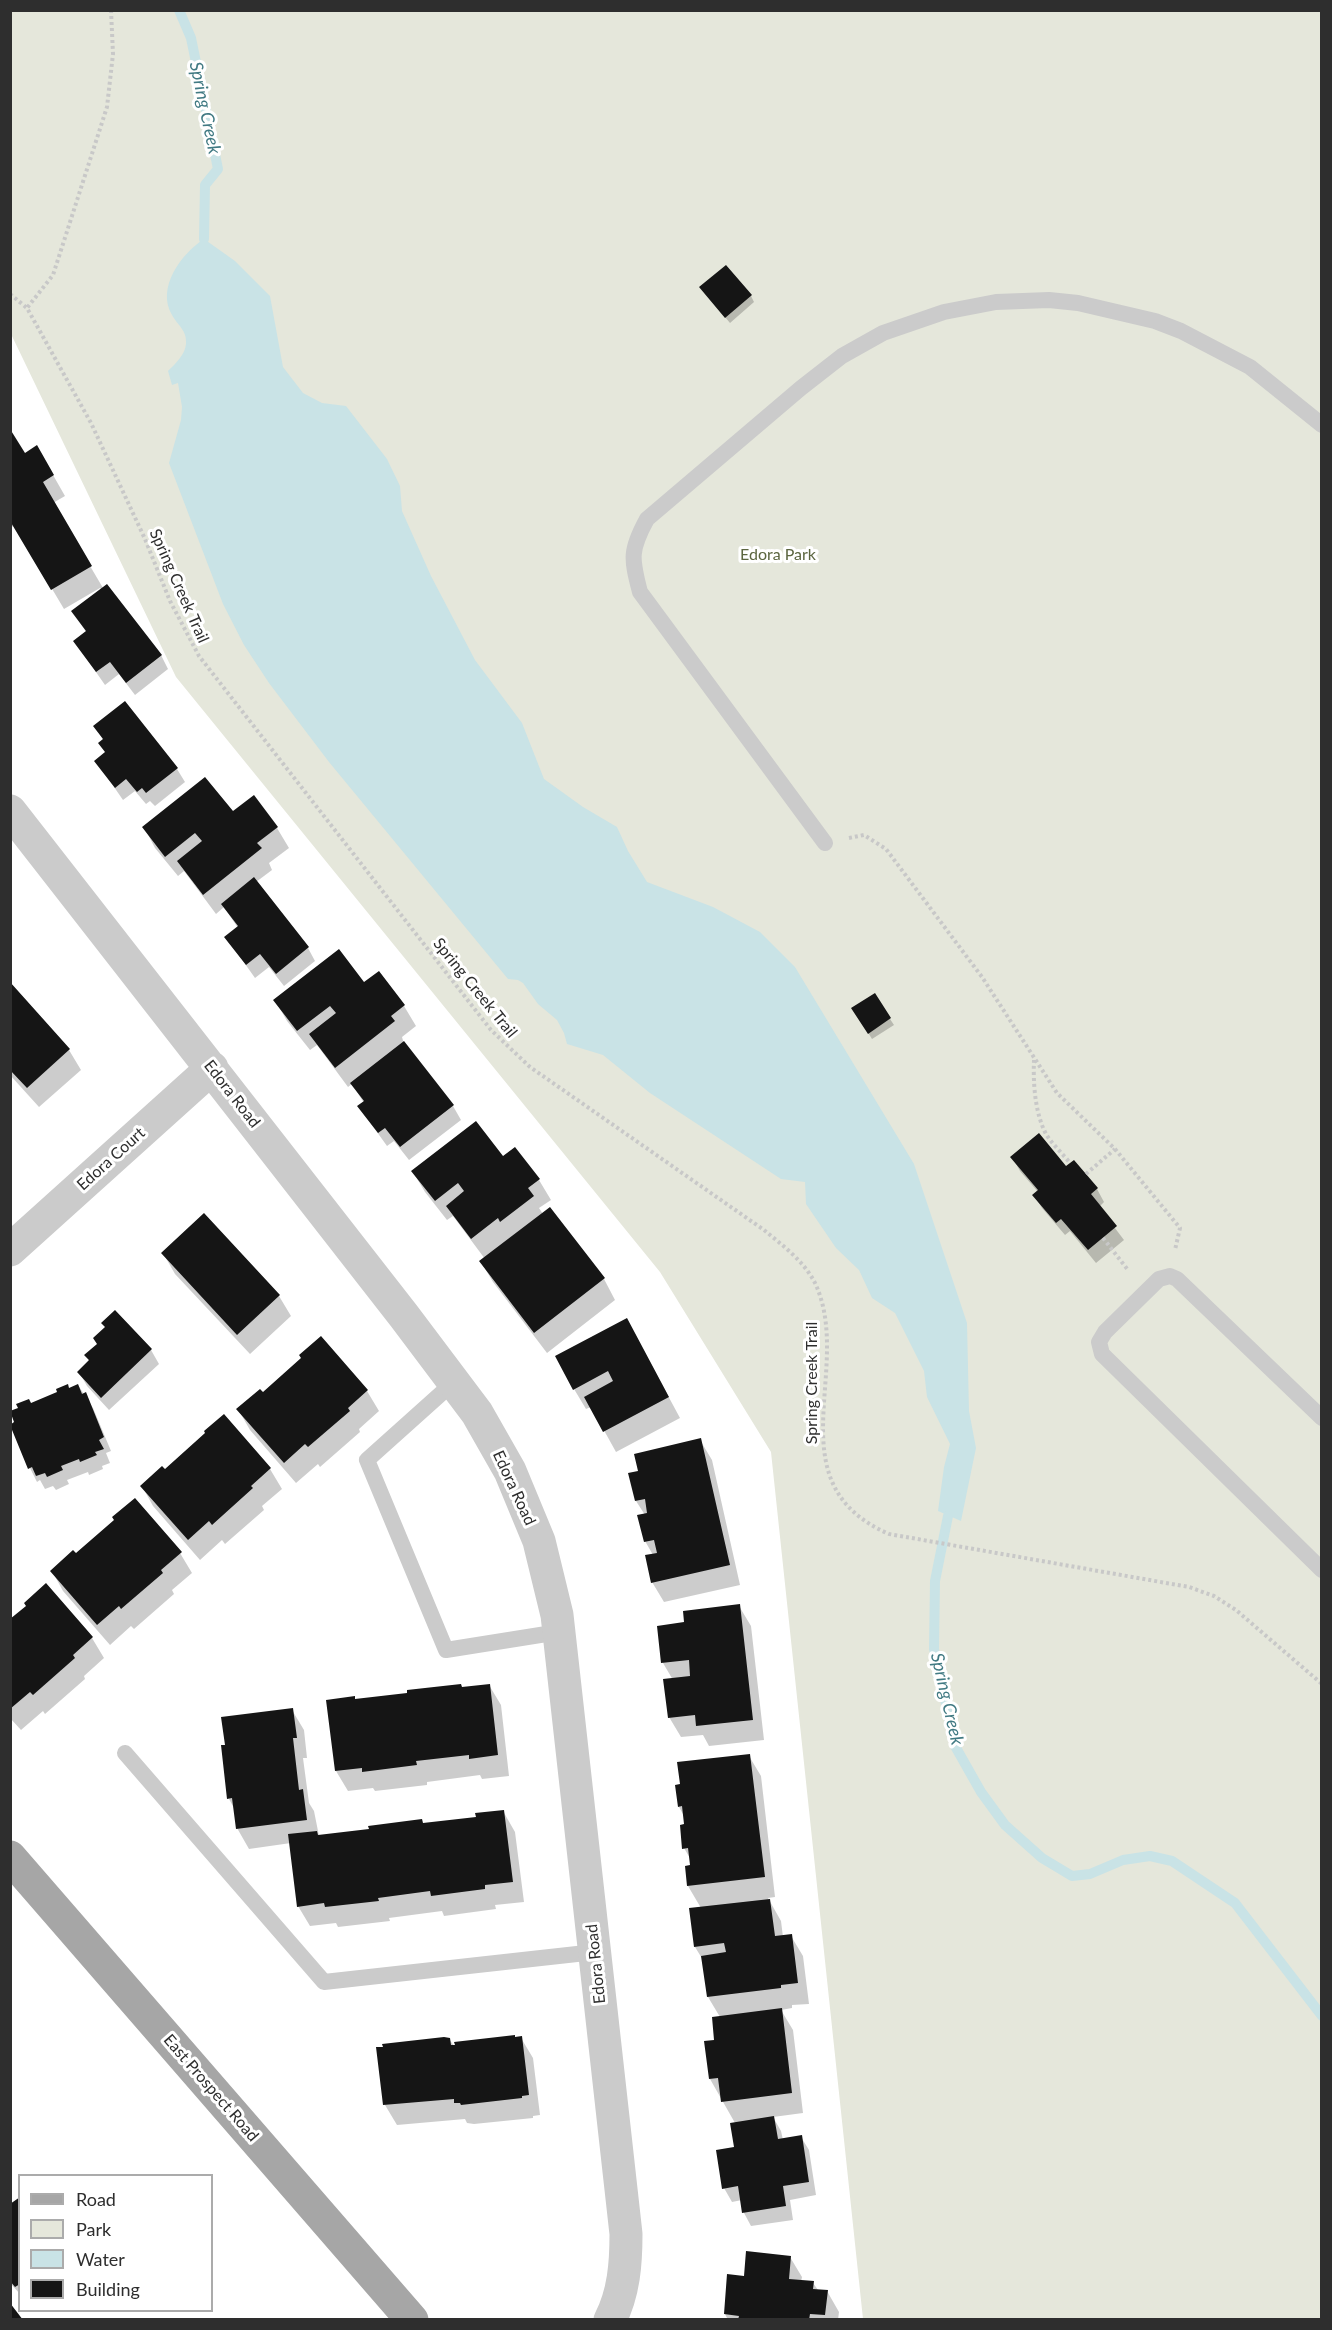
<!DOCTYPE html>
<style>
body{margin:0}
#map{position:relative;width:1332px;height:2330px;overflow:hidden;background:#fff;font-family:Lato,sans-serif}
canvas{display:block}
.frame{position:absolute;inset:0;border:12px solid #2e2e2e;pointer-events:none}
.legend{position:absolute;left:18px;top:2174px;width:195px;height:138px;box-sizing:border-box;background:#fff;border:2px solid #ababab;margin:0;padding:8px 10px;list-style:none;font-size:18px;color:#2e2e2e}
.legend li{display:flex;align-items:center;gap:12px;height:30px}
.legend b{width:30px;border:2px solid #ababab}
</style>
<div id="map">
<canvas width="1332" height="2330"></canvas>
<div class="frame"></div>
<ul class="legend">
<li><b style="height:8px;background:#a6a6a6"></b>Road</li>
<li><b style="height:16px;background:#e5e7db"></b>Park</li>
<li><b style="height:16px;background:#c9e3e6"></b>Water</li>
<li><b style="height:16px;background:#151515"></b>Building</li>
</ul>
</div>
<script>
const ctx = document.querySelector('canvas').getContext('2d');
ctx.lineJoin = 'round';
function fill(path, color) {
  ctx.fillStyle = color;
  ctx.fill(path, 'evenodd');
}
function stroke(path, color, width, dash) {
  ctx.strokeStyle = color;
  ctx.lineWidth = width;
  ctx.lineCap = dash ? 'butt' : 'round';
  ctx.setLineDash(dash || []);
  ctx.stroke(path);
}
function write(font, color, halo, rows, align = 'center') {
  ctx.font = font + ' Lato,sans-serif';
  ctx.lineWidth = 6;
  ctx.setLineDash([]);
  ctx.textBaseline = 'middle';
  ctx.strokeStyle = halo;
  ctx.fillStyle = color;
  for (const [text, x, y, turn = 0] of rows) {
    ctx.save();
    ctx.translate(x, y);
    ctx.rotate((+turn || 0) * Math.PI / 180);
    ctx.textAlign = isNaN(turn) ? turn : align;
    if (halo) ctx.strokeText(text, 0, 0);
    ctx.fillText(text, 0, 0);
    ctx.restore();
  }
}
fill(new Path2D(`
 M11 11H1321V2319H863L771 1452 660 1272 176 677 11 334Z`), '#e5e7db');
fill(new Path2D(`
 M204 239 235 261 270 296 283 367 303 393 322 403 346 406 387 459 400 486 402 511 431 576 475 660 522 723 544 779 583 807 617 827 628 851 647 882 713 907 760 932 795 967 914 1164 967 1323 969 1411 976 1448 961 1521 938 1511 944 1467 950 1444 927 1397 924 1371 895 1313 872 1298 859 1270 836 1248 806 1204 805 1182 781 1179 650 1093 603 1055 567 1044 564 1033 557 1020 538 1004 523 983 518 980 508 979 329 762 269 683 244 645 223 604 169 463 181 420 182 407 178 383 172 385 168 371C175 364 185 355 186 344 187 330 178 326 172 315 156 288 181 254 204 239Z`), '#c9e3e6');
fill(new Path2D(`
 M701 288 751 296 754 302 730 323Z
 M10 432 24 455 37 447 65 496 53 503 103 588 161 655 168 669 135 695 119 674 105 685 75 642 87 633 73 612 102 590 100 588 64 609 14 525 12 527 10 524Z
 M125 703 177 769 185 782 155 806 150 801 146 804 135 791 123 800 96 761 106 753 104 741 95 726Z
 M232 813 277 828 289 848 269 863 272 870 256 882 308 948 315 961 284 986 269 967 255 978 226 937 238 928 224 907 216 914 184 871 178 876 155 848 144 827Z
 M378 973 404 1006 416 1026 402 1037 404 1044 453 1106 461 1120 409 1160 394 1141 387 1146 359 1107 364 1103 352 1084 348 1087 317 1045 310 1050 287 1021 275 1000 364 984Z
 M10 984 69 1050 81 1070 39 1107 10 1075Z
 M874 995 894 1025 872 1039 857 1015Z
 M1012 1157 1066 1169 1097 1189 1104 1202 1099 1207 1124 1240 1096 1263 1070 1231 1065 1235 1042 1208 1034 1195 1038 1192 1020 1171Z
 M503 1159 539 1180 551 1200 539 1208 543 1214 549 1209 604 1279 615 1300 547 1353 493 1282 481 1262 485 1259 453 1216 447 1220 425 1192 413 1172Z
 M204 1215 279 1296 291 1316 250 1354 175 1274 163 1253Z
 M115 1312 151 1350 159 1364 109 1410 87 1386 79 1372 90 1362 86 1356 98 1345Z
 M321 1338 367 1391 379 1411 359 1429 360 1432 320 1467 318 1464 296 1483 250 1430 238 1409 262 1394 303 1359Z
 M638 1340 680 1418 616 1452 591 1407 586 1409 574 1389Z
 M78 1385 93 1408 111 1451 106 1453 110 1463 102 1466 103 1469 89 1475 88 1472 67 1480 69 1484 56 1490 53 1486 45 1489 40 1480 37 1482 30 1468 16 1423 31 1404Z
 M700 1440 712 1460 740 1585 664 1602 652 1582 653 1555 645 1541V1515L636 1501 640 1472Z
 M270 1469 282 1489 262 1506 264 1510 225 1544 222 1540 200 1560 153 1506 142 1486 165 1471Z
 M116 1521 180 1553 192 1573 172 1590 174 1594 134 1629 131 1626 110 1645 63 1591 52 1571 76 1556Z
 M46 1585 92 1638 104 1658 84 1676 85 1679 45 1714 43 1711 21 1730 10 1718V1621L28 1607Z
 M739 1606 751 1626 764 1740 709 1746 703 1735 681 1737 669 1717 673 1680 663 1663 658 1627 686 1624Z
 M489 1685 501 1705 509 1776 482 1779 480 1775 427 1782V1785L375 1791 373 1788 348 1791 336 1771 355 1700Z
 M292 1710 304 1730 307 1758H303L309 1803 314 1811 319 1836 478 1818 503 1811 515 1832 524 1902 495 1905 496 1909 444 1916 442 1911 389 1918 390 1921 338 1927 336 1923 310 1926 298 1906 291 1843 249 1849 237 1828 234 1808 229 1799Z
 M749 1756 761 1776 775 1897 768 1898 781 1921 783 1937 791 1936 803 1956 809 2004 792 2005V2008L781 2010 793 2030 803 2113 773 2117 781 2131 783 2140 801 2137 809 2150 816 2195 790 2200 793 2220 751 2226 744 2213 742 2200 732 2202 724 2188 735 2148V2123L710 2079 720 2017 708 1997 703 1960 695 1947 701 1908 688 1886 686 1867H691V1860L684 1848V1816L679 1807Z
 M521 2038 533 2058 540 2115 533 2116V2118L474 2124 467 2123 465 2119 397 2125 385 2105 378 2049 449 2039 454 2046Z
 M20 2198V2294L10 2283V2205Z
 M790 2257 802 2277 801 2282 813 2283 818 2290 827 2291 839 2312 838 2320H728L725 2314 745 2278Z`), '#0003');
stroke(new Path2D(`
 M179 10 191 38 218 169 205 185 204 239
 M948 1516 935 1581 934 1649 955 1746 981 1792 1005 1825 1042 1858 1072 1876 1090 1874 1123 1860 1150 1856 1172 1861 1235 1903 1322 2016`), '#c9e3e6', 10);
fill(new Path2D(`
 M726 265 752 295 725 318 699 287Z
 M10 429 25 453 37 445 54 475 43 482 92 566 51 590 10 521Z
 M107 584 162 655 126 683 110 662 96 672 73 641 86 631 71 611Z
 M125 701 178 768 146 793 142 788 137 792 126 779 115 788 94 761 105 752 98 743 103 739 93 726Z
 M205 777 233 811 254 795 278 827 257 843 262 848 203 895 177 861 202 841 195 833 165 857 142 827Z
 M254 877 309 947 276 974 260 954 246 965 224 937 238 926 221 904Z
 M339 949 364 982 379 971 405 1005 391 1016 395 1021 335 1068 309 1034 336 1013 330 1006 297 1031 273 1000Z
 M10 982 70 1049 27 1088 10 1070Z
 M875 993 891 1018 868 1034 851 1008Z
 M404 1041 454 1105 400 1147 385 1128 378 1133 357 1106 364 1101 350 1083Z
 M476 1121 503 1156 515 1147 540 1179 528 1188 534 1196 500 1222 498 1218 471 1239 446 1206 464 1191 458 1183 435 1201 411 1171Z
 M1039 1133 1066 1166 1074 1160 1098 1188 1091 1194 1117 1226 1088 1250 1061 1219 1056 1223 1032 1195 1038 1190 1010 1157Z
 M550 1207 605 1278 534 1333 479 1261Z
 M204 1213 280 1295 237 1335 161 1253Z
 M115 1310 152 1349 101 1398 77 1372 89 1360 84 1355 97 1344 93 1338 105 1327 101 1323Z
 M627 1318 669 1397 603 1432 584 1397 613 1381 608 1371 573 1390 555 1356Z
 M321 1336 368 1390 348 1408 350 1411 308 1447 305 1444 284 1463 236 1409 260 1389 263 1392 301 1358 299 1355Z
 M68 1384 69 1388 78 1384 82 1394 86 1392 104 1437 99 1440 104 1449 95 1452 97 1455 80 1462 79 1459 61 1466 63 1470 47 1477 45 1473 36 1476 32 1467 28 1469 10 1425 14 1422 10 1411 18 1408 16 1404 29 1399 31 1403 57 1392 56 1389Z
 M224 1414 271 1468 251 1486 253 1488 212 1525 209 1521 188 1540 140 1486 162 1466 165 1469 205 1433 204 1431Z
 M701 1438 730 1565 651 1583 645 1555 657 1553 654 1540 644 1542 637 1515 647 1513 645 1499 635 1501 628 1473 638 1471 634 1454Z
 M135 1498 182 1552 161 1570 163 1573 121 1609 119 1606 97 1625 50 1571 73 1550 76 1553 114 1520 112 1517Z
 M46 1583 93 1637 73 1655 75 1658 33 1695 30 1692 10 1709V1619L26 1606 24 1603Z
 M740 1604 753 1720 696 1726 695 1715 668 1718 663 1679 690 1676 689 1660 661 1663 657 1626 684 1622 683 1611Z
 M461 1684 462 1687 490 1684 498 1755 469 1759V1755L416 1761 417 1765 362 1772V1768L335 1771 326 1700 355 1696V1699L407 1693V1690Z
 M293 1708 297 1738H293L299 1790 303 1789 307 1820 236 1829 232 1798 227 1799 221 1745H225L221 1717Z
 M750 1754 765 1877 687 1886 685 1866 690 1865 688 1848 682 1849 680 1825 684 1824 682 1806 678 1807 675 1785 680 1784 677 1762Z
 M504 1810 513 1882 485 1885V1889L431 1896 430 1891 378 1898 379 1901 325 1907 324 1903 297 1907 288 1834 317 1831 318 1835 369 1829 368 1826 422 1819 423 1823 476 1817 475 1813Z
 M770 1899 775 1936 792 1934 798 1983 781 1985V1988L707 1997 701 1956 726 1952 724 1943 694 1947 689 1908Z
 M782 2008 792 2093 721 2102 718 2078 709 2079 704 2041 714 2040 712 2017Z
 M515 2035V2037L522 2036 529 2095 522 2096V2098L461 2105 460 2103H454V2099L383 2105 376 2047H383L382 2044 444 2037 450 2038 451 2045H455L454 2042Z
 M774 2116 778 2139 802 2135 809 2182 783 2186 786 2206 742 2213 738 2186 722 2189 716 2150 734 2147 730 2123Z
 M20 2197V2284L15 2287 10 2281V2204Z
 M746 2251 791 2256 789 2279 814 2281 813 2289 828 2290 825 2315 810 2314 809 2320H738L739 2316 724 2314 727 2274 744 2276Z
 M10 2303 23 2320H10Z`), '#151515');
stroke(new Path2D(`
 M111 10 113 54 107 107 53 275 27 308 91 423 145 539 170 601 199 656 491 1030 530 1067 764 1230C782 1245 804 1261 815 1283 855 1368 772 1483 889 1534L1189 1587 1214 1596 1236 1610 1322 1684
 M10 294 27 308
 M849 838 864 835 886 849 982 977 1057 1093 1115 1149 1180 1228 1175 1250
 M1034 1060C1033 1084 1035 1113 1046 1134 1052 1144 1063 1154 1070 1163
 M1086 1174 1115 1149
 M1103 1238 1128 1270`), '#c8c8c8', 4, [3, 3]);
stroke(new Path2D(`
 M825 843 640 592C631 558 630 550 647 519L801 388 842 356 883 333 944 312 996 302 1049 300 1078 303 1155 321 1181 331 1250 367 1322 425
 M454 1382 367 1460 446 1650 559 1632
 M1322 1418 1177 1279 1170 1276 1159 1279 1105 1332 1099 1342 1102 1354 1322 1570
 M125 1753 324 1982 595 1952`), '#cbcbcb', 16);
stroke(new Path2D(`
 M10 811 404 1316 477 1413 510 1471 539 1541 557 1615 626 2234C626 2263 624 2293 610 2320
 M10 1250 212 1068`), '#cbcbcb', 33);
stroke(new Path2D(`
 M10 1857 412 2320`), '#a6a6a6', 33);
write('16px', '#5c6640', '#fff', [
 ["Edora Park",778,555]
]);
write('16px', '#2e2e2e', '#fff', [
 ["Spring Creek Trail",179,586,66],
 ["Spring Creek Trail",475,988,51],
 ["Edora Road",232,1094,52],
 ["Edora Court",111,1159,-42],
 ["Spring Creek Trail",812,1383,-90],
 ["Edora Road",514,1488,65],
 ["Edora Road",596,1964,-96],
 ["East Prospect Road",211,2088,49]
]);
write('italic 18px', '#417a83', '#fff', [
 ["Spring Creek",205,108,78],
 ["Spring Creek",947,1699,77]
]);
</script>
